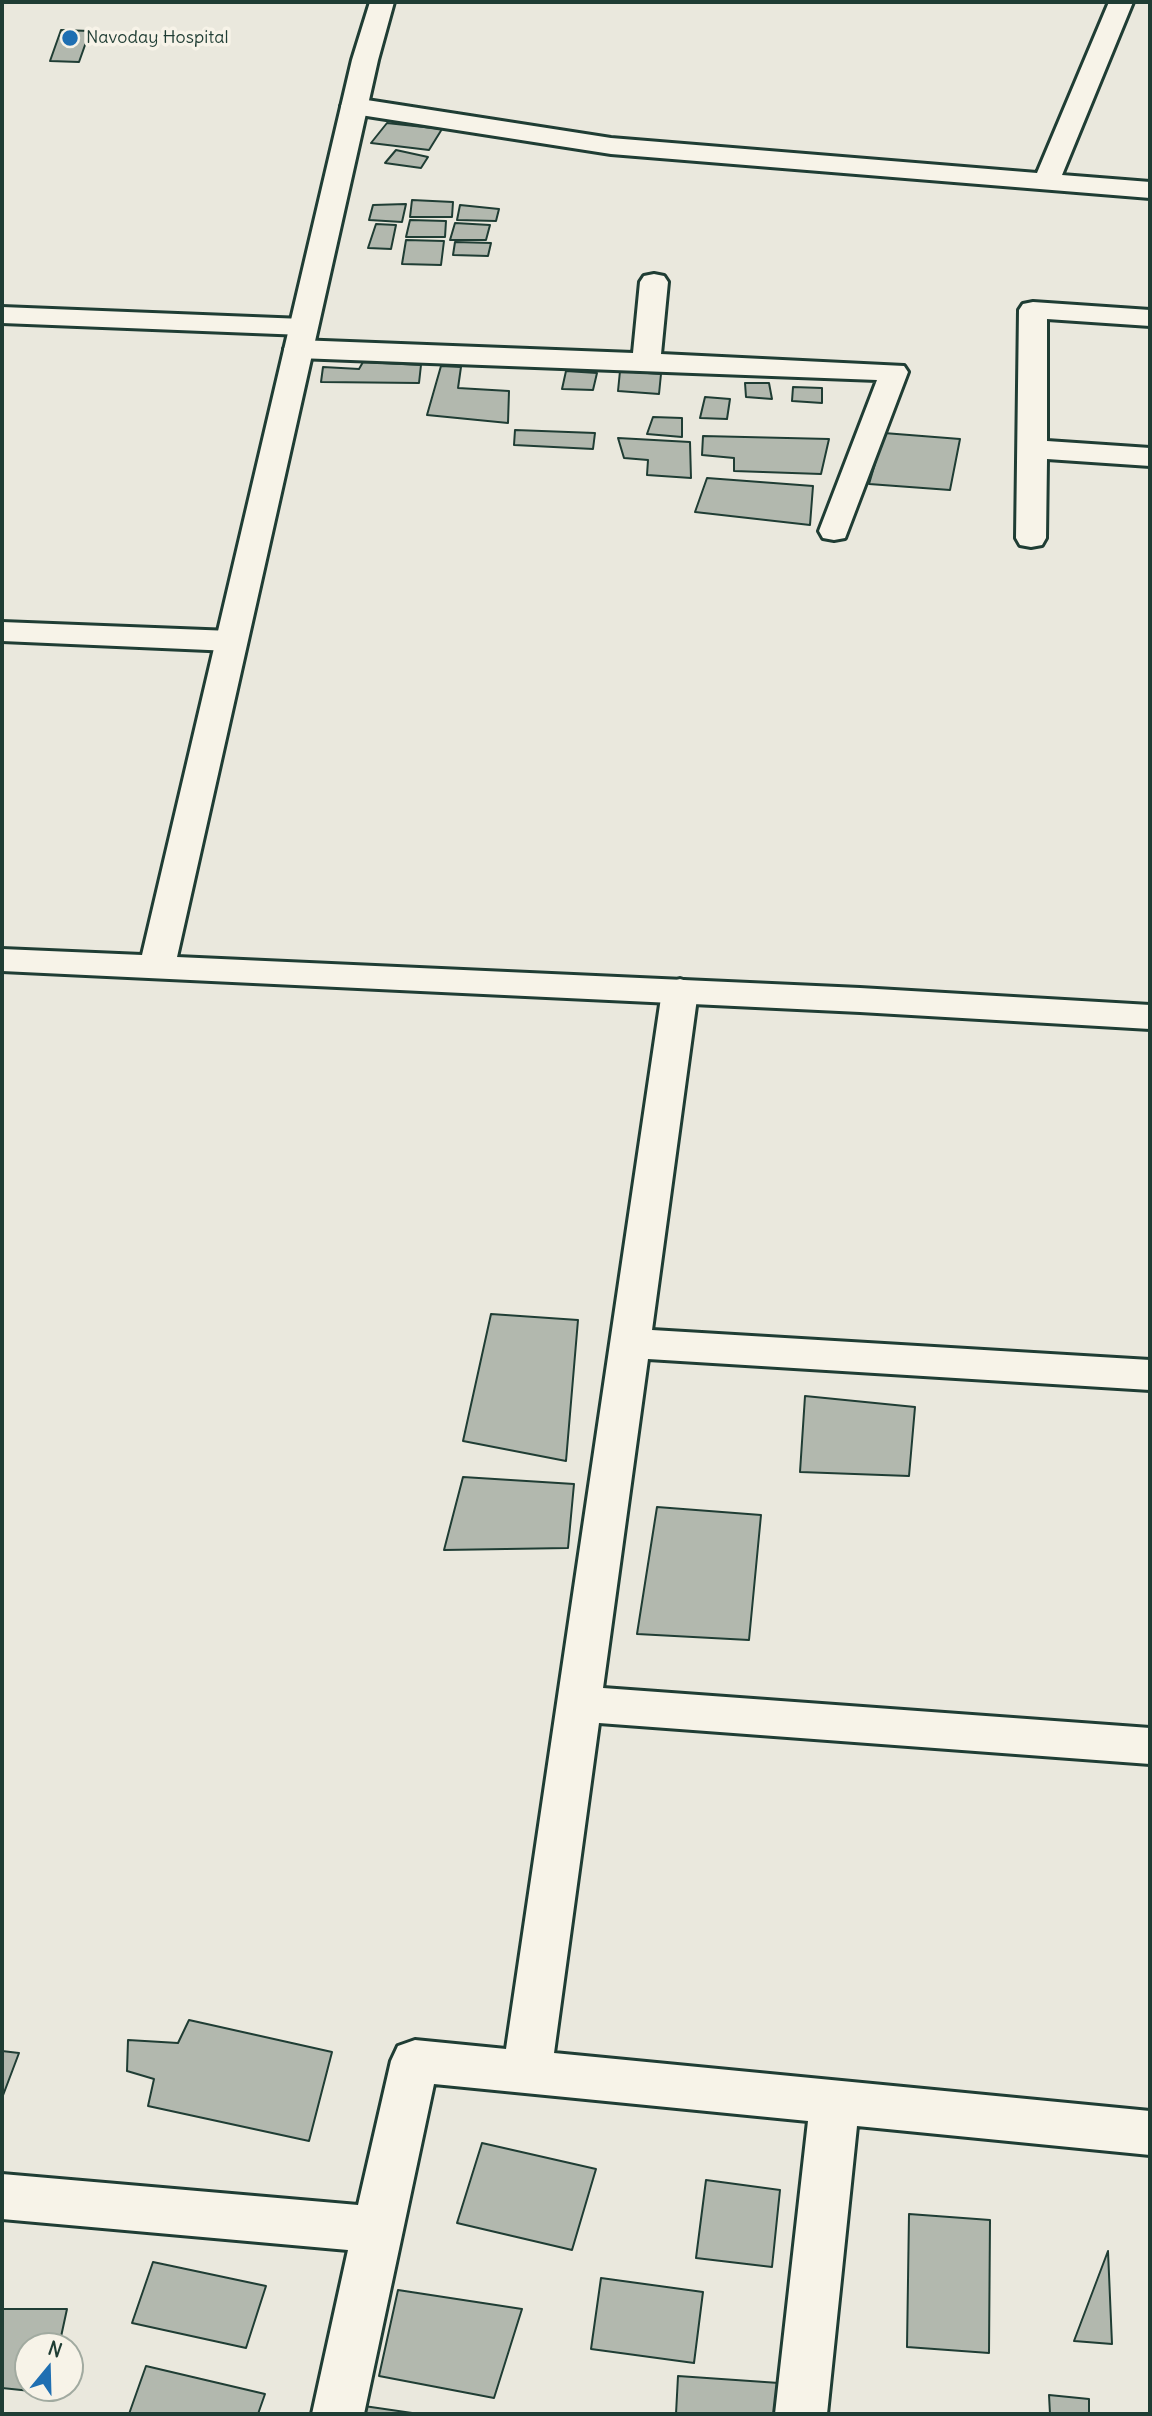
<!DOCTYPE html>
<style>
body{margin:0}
#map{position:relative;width:1152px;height:2416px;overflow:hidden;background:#eae8dd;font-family:Delius,sans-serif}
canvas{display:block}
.frame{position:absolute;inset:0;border:4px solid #1f3d34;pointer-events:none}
.north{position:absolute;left:14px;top:2332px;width:70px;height:70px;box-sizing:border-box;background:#f7f3e8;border:2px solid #a1aaa0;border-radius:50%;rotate:19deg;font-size:19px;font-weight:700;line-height:28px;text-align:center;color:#1f3d34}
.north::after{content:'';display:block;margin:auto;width:24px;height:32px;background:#1f6fb2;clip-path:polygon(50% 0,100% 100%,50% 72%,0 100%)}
</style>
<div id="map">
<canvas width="1152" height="2416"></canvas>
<div class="frame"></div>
<div class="north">N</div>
</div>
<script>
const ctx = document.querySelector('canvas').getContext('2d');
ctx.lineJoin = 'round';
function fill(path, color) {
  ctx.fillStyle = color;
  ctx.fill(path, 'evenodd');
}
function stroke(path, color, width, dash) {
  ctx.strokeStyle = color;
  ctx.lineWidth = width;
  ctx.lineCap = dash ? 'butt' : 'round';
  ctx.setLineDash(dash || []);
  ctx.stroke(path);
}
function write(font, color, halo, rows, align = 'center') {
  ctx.font = font + ' Delius,sans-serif';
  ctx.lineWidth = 7;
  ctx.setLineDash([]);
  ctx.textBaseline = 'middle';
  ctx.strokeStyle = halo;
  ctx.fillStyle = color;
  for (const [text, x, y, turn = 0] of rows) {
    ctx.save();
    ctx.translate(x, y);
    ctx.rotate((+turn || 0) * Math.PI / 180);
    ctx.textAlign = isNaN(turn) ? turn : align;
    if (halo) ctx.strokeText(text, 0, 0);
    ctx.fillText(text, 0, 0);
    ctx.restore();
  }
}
const building = new Path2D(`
 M61 30 90 31 79 62 50 61Z
 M387 123 442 129 429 150 371 143Z
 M396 150 428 157 421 168 385 163Z
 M412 200 453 202 452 217H410Z
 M406 204 402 222 369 220 373 205Z
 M460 205 499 209 496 221 457 220Z
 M410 220 446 221 445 237H406Z
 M455 223 490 225 486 240H450Z
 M376 224 396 225 391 249 368 248Z
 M406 240 444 241 441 265 402 264Z
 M455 242 491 243 488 256 453 255Z
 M363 362 421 365 419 383 321 382 323 367 359 369Z
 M441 366 461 367 458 388 509 391 508 423 427 415Z
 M566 371 597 373 593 390 562 389Z
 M620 371 661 374 659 394 618 391Z
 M745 383H769L772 399 746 397Z
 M793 387 822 388V403L792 401Z
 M705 397 730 399 727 419 700 418Z
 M653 417 682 418V437L647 434Z
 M515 430 595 433 593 449 514 445Z
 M884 433 960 439 950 490 869 484Z
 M703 436 829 439 821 474 734 471V458L702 455Z
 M618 438 690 442 691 478 647 475 648 460 624 458Z
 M707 478 813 486 810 525 695 512Z
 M491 1314 578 1320 566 1461 463 1441Z
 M805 1396 915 1407 909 1476 800 1472Z
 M463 1477 574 1484 568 1548 444 1550Z
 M657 1507 761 1515 749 1640 637 1634Z
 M189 2020 332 2052 309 2141 148 2106 154 2079 127 2071 128 2040 178 2043Z
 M2 2051 19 2053 2 2098Z
 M482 2143 596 2169 572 2250 457 2223Z
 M706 2180 780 2190 772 2267 696 2258Z
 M909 2214 990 2220 989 2353 907 2347Z
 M1108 2251 1112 2344 1074 2341Z
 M153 2262 266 2286 246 2348 132 2323Z
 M601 2278 703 2292 694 2363 591 2349Z
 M398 2290 522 2309 494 2398 379 2376Z
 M2 2309H67L59 2346H28V2388H51L50 2393 2 2388Z
 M146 2366 265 2394 258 2414H129Z
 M678 2376 779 2383 778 2414H676Z
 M1049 2395 1089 2399V2414H1050Z
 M364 2406 419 2414H361Z`);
fill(building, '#b2b8ae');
stroke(building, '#1f3d34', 2);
const street = new Path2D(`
 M1109 2H1133L1062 175 1150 182V198L611 154 354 114 345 111 341 106 345 101 354 98 611 138 1037 173Z
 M654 274 664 276 668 282 661 354 904 366 908 372 845 538 834 540 823 538 819 531 877 380 298 358 288 355 284 349 288 343 298 340 633 353 640 282 644 276Z
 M1033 302 1150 310V326L1047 319V441L1150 448V466L1047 459 1046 538 1042 545 1031 547 1020 545 1016 538 1019 310 1023 304Z
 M2 307 303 319 313 321 317 327 313 333 303 335 2 323Z
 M2 622 231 631 242 634 247 641 242 648 231 651 2 641Z
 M680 979 693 983 698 991 652 1330 1150 1360V1390L648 1359 603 1688 1150 1728V1764L599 1723 554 2053 1150 2111V2155L857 2126 827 2414H775L808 2121 434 2084 364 2414H312L348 2250 2 2219V2174L358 2205 391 2061 398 2046 415 2040 506 2049 662 991 667 983Z`);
const secondary = new Path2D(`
 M370 2H394L378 60 177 957 860 988 1150 1005V1029L860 1012 2 971V949L142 955 352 60Z`);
stroke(street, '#1f3d34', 6);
stroke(secondary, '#1f3d34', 6);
fill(street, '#f7f3e8');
fill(secondary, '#f7f3e8');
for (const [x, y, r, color] of [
 [70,38,9,"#1f6fb2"]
]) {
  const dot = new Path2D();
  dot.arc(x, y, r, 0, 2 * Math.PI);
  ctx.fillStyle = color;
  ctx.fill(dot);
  stroke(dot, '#f7f3e8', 2.5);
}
write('18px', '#1f3d34', '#f7f3e8', [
 ["Navoday Hospital",86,38]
], 'left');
</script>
